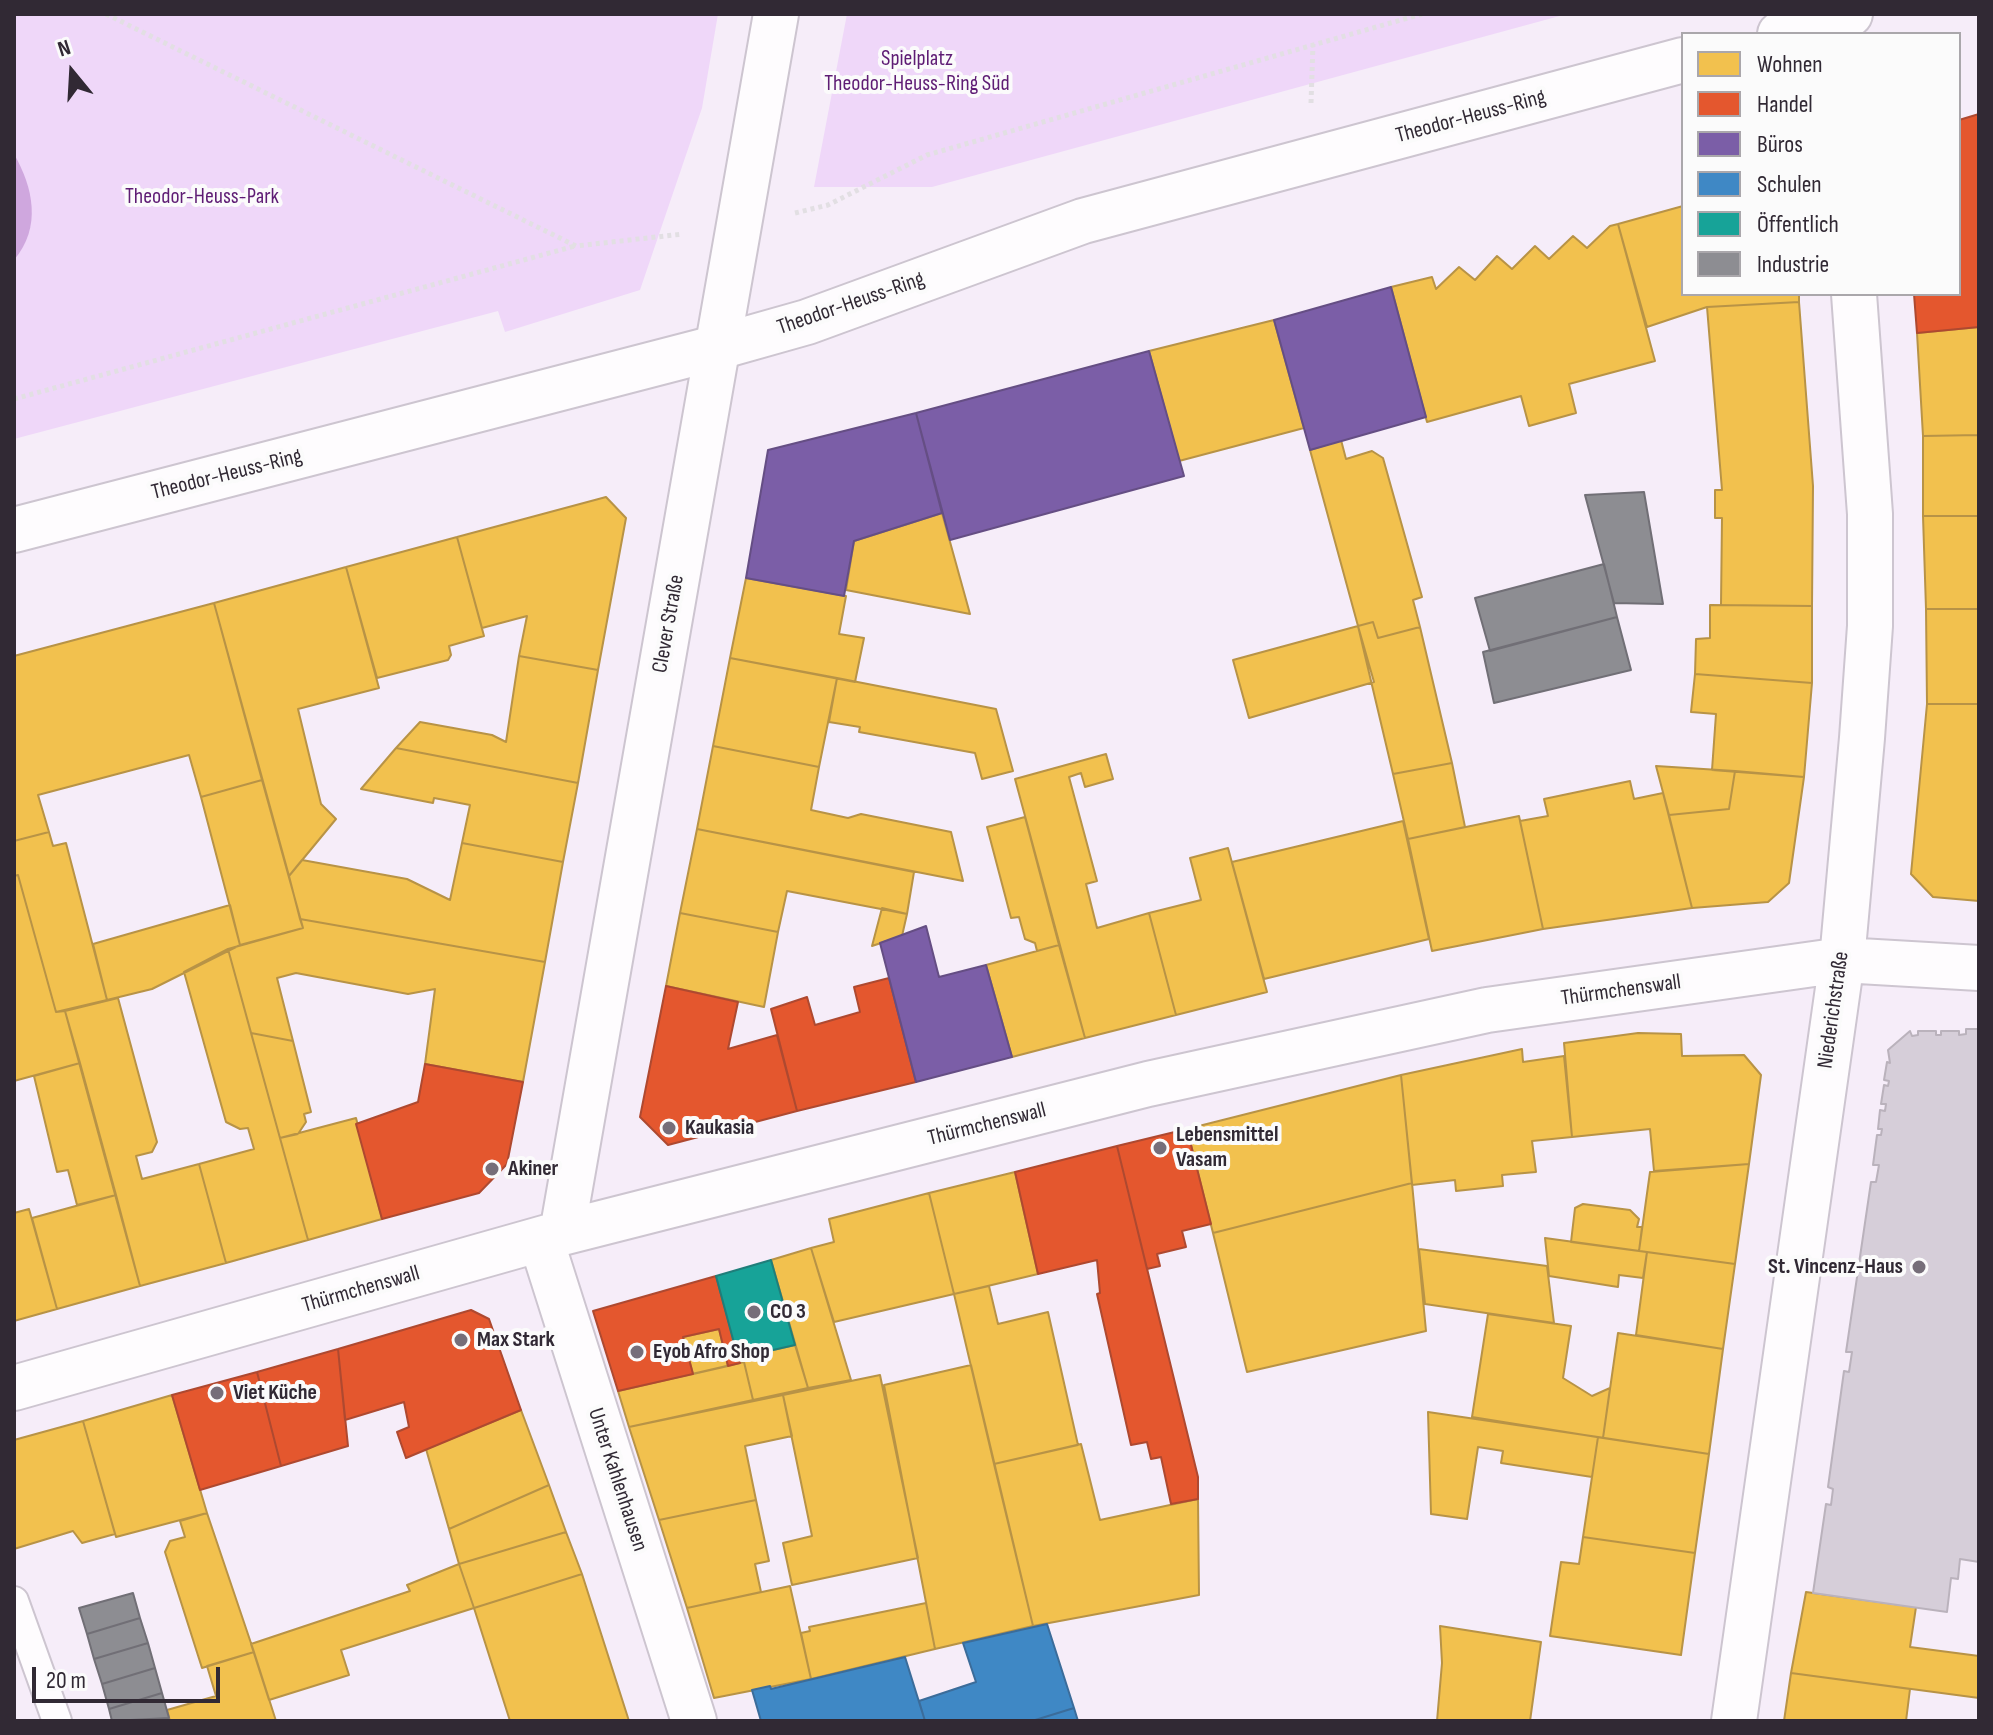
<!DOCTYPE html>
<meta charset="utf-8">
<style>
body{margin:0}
#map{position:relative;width:1993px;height:1735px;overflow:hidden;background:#f6edf9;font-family:"Sofia Sans Condensed",sans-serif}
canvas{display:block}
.frame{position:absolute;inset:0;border:16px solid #312934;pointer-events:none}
.legend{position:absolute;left:1681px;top:32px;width:280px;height:264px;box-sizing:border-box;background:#fbfbfb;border:2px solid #aaa7ab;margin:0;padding:10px 14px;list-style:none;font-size:24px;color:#312934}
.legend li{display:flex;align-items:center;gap:16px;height:40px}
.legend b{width:40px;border:2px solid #aaa7ab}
.north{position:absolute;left:32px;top:32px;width:80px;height:80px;-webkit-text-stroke:6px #fbfbfb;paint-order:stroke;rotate:342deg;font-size:22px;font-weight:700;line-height:32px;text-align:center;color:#312934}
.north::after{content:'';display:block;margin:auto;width:28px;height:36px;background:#312934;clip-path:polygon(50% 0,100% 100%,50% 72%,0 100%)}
.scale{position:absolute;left:32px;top:1667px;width:188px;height:36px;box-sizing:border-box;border:4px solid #312934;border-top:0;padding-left:10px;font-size:24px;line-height:28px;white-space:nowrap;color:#312934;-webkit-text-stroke:6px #fbfbfb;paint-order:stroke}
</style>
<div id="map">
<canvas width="1993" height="1735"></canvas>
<div class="frame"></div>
<ul class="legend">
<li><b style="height:22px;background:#f2c14e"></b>Wohnen</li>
<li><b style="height:22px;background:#e4572e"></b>Handel</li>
<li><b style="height:22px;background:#7b5ea7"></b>Büros</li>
<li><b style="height:22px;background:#3f88c5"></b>Schulen</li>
<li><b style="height:22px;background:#17a398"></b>Öffentlich</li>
<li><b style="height:22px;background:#8d8d92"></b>Industrie</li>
</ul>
<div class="north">N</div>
<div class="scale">20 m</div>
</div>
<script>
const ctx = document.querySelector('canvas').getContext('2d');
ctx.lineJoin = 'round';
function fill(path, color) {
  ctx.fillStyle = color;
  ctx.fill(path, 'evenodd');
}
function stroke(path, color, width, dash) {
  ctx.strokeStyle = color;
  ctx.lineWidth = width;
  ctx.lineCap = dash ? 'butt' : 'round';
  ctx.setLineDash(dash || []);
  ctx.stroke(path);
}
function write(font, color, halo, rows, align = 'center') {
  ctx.font = font + ' "Sofia Sans Condensed",sans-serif';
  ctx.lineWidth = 8;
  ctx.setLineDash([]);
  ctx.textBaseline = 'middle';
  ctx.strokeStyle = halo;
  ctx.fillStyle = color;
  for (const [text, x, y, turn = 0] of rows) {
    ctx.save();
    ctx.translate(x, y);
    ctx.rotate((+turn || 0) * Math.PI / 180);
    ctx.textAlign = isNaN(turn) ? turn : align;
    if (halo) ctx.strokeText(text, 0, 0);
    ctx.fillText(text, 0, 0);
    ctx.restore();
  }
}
fill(new Path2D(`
 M14 14H718L702 108 640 290 505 332 498 311 14 439Z
 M847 14H1567L932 187H814Z`), '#efd7f9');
fill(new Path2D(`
 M14 154C33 187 42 227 14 260Z`), '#cfa7de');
const homes = new Path2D(`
 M1683 206V294H1799V302L1707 307 1647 327 1618 224Z
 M1618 224 1655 361 1569 384 1576 413 1529 426 1521 396 1427 422 1391 287 1432 277 1436 289 1459 267 1475 280 1497 256 1512 269 1535 246 1549 259 1573 236 1587 248 1610 226Z
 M1799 302 1813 486 1812 606 1721 605 1722 518H1715V490H1722L1707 307Z
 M1274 320 1304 428 1179 461 1149 351Z
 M1979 327V435L1923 436 1917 333Z
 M1979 435V516H1923V436Z
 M1341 440 1346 459 1372 451 1383 458 1422 597 1413 600 1420 627 1378 638 1373 622 1358 626 1310 450Z
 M606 497 626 518 598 670 519 656 527 616 482 628 457 537Z
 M942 513 970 614 846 590 854 541Z
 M1923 516H1979V609H1926Z
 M457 537 484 636 449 646 451 655 448 660 377 678 346 567Z
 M346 567 379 688 298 709 321 804 336 819 289 876 214 603Z
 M746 578 846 596 839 634 864 638 855 682 730 658Z
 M214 603 262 780 201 797 189 755 38 795 49 832 14 841V656Z
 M1710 605 1812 606V683L1695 674 1696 639 1710 638Z
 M1926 609H1979V704H1927Z
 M1373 622 1378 638 1420 627 1452 763 1393 774 1358 626Z
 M1358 626 1374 682 1249 718 1233 660Z
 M519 656 598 670 578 783 396 748 420 722 492 735 506 742Z
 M730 658 837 678 819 767 713 746Z
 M1695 674 1812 683 1804 777 1712 770 1716 714 1691 712Z
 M837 678 996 709 1013 771 982 779 975 753 859 732 860 727 829 722Z
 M1927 704H1979V901L1933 897 1911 874Z
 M713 746 819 767 811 810 848 818 861 814 951 832 963 881 697 829Z
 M396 748 578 783 563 862 462 843 470 805 434 798 433 803 361 789Z
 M1106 754 1113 779 1085 787 1081 773 1069 777 1097 881 1086 884 1097 928 1149 913 1176 1015 1085 1038 1015 779Z
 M1452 763 1465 827 1408 839 1393 774Z
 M1656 766 1735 771 1729 809 1669 815Z
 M1735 771 1804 777 1789 883 1768 902 1692 908 1669 815 1729 809Z
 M262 780 303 928 240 945 201 797Z
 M1630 781 1634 799 1663 793 1692 908 1543 929 1520 821 1548 816 1544 799Z
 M1519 816 1543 929 1432 951 1408 839Z
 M1025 817 1059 945 1037 951 1035 943 1025 939 1019 917 1011 918 987 827Z
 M1403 821 1429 939 1264 979 1232 862Z
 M697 829 914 872 907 914 787 891 778 932 680 913Z
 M49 832 53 846 66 843 107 1000 56 1012 18 875 14 876V841Z
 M462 843 563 862 545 962 300 919 289 876 302 860 407 879 450 900Z
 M1228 848 1267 992 1176 1015 1149 913 1201 900 1190 858Z
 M18 875 56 1012 65 1011 80 1063 14 1081V876Z
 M230 905 240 945 152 989 107 1000 93 944Z
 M882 908 907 914 902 936 872 946Z
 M680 913 778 932 764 1007 666 986Z
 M300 919 545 962 523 1082 425 1064 435 989 408 994 296 973 277 978 293 1041 251 1033 228 949 303 928Z
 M1059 945 1085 1038 1012 1057 986 965Z
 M228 949 308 1240 226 1263 199 1164 254 1149 248 1128 240 1129 226 1122 184 972Z
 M118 998 157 1142 152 1152 136 1156 142 1179 199 1164 226 1263 140 1286 65 1011Z
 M251 1033 293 1041 311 1112 304 1114 306 1122 298 1134 280 1138Z
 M1638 1033 1681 1034 1682 1056 1744 1055 1761 1075 1749 1164 1654 1171 1650 1129 1572 1137 1564 1043Z
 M1522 1049 1523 1062 1564 1056 1572 1137 1532 1141 1536 1172 1502 1175 1503 1186 1456 1191 1455 1180 1412 1185 1401 1075Z
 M80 1063 116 1195 77 1205 68 1170 57 1172 34 1076Z
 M1401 1075 1412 1183 1213 1233 1187 1129Z
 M356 1118 382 1219 308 1240 280 1138Z
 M1749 1164 1735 1264 1639 1251 1650 1172Z
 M1015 1172 1038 1274 954 1294 929 1193Z
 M1412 1183 1426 1331 1247 1372 1213 1233Z
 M929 1193 954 1294 834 1322 811 1248 834 1242 829 1219Z
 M116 1195 140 1286 57 1309 32 1218Z
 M1583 1204 1630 1210 1639 1219 1637 1227H1642L1639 1251 1571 1242 1575 1208Z
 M29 1209 57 1309 14 1321V1213Z
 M1545 1238 1647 1252 1643 1278 1619 1275 1618 1287 1549 1276Z
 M811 1248 851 1380 808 1388 771 1260Z
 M1419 1249 1547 1266 1554 1323 1425 1304Z
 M1647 1252 1735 1264 1723 1349 1636 1335Z
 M989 1286 998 1324 1048 1312 1078 1445 994 1464 954 1294Z
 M1488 1314 1571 1326 1563 1378 1592 1396 1610 1388 1603 1438 1472 1417Z
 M719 1329 728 1366 693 1374 683 1337Z
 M1618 1333 1723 1349 1709 1454 1603 1438Z
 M795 1345 808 1388 753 1400 744 1362 740 1363 738 1358Z
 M744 1362 753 1400 629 1427 618 1391Z
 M971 1365 1033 1626 935 1649 884 1385Z
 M880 1375 918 1558 792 1585 783 1543 812 1536 783 1395Z
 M172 1395 207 1513 116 1537 83 1421Z
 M783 1395 792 1436 745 1446 756 1500 659 1520 629 1427Z
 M521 1410 549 1485 449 1529 426 1449Z
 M1428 1412 1598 1437 1592 1477 1501 1463 1503 1451 1478 1447 1467 1519 1431 1514Z
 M83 1421 115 1534 82 1543 73 1531 14 1549V1440Z
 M1598 1437 1709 1454 1695 1553 1583 1537Z
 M1081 1444 1100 1520 1198 1499 1199 1595 1033 1626 994 1464Z
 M549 1485 566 1532 459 1564 449 1529Z
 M756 1500 769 1561 755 1564 761 1592 687 1608 659 1520Z
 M207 1513 254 1652 202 1668 165 1552 170 1541 185 1537 180 1521Z
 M566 1532 582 1574 474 1608 459 1564Z
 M1583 1537 1695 1553 1681 1655 1550 1636 1561 1562 1579 1564Z
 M459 1564 474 1608 341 1650 349 1675 269 1700 251 1644 410 1591 407 1585Z
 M582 1574 629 1721H510L474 1608Z
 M790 1586 811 1679 714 1698 687 1608Z
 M1806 1592 1916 1607 1910 1647 1979 1656V1698L1791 1673Z
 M926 1603 935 1649 811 1679 801 1633 810 1631 809 1627Z
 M1440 1626 1541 1642 1530 1721H1437L1442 1663Z
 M254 1652 276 1721H170L167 1710 216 1696 207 1666Z
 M1791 1673 1910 1689 1906 1721H1784Z`);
fill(homes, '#f2c14e');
stroke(homes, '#b89346', 2);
const shops = new Path2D(`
 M1979 114V327L1917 333 1914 294H1959V120Z
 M889 978 916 1082 797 1111 771 1009 807 997 815 1025 860 1012 854 987Z
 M666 986 738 1002 728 1049 777 1035 797 1111 668 1145 640 1117Z
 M425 1064 523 1082 507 1164 479 1193 382 1219 356 1124 418 1102Z
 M1187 1129 1211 1224 1182 1231 1186 1247 1157 1254 1160 1266 1147 1269 1117 1146Z
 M1117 1146 1198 1477V1499L1171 1504 1161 1457 1151 1459 1147 1442 1131 1445 1097 1294 1100 1293 1097 1260 1038 1274 1015 1172Z
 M716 1276 740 1363 728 1366 719 1329 683 1337 693 1374 618 1391 593 1311Z
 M471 1310 489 1319 521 1410 406 1458 397 1432 409 1427 404 1402 345 1420 338 1349Z
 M338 1349 348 1446 281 1466 257 1372Z
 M257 1372 281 1466 200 1490 172 1395Z`);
fill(shops, '#e4572e');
stroke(shops, '#ae4930', 2);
const offices = new Path2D(`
 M1391 287 1426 417 1310 450 1274 320Z
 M1149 351 1184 476 950 540 916 413Z
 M916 413 942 513 854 541 844 596 746 578 768 450Z
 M926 926 939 977 986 965 1012 1057 916 1082 880 943Z`);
fill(offices, '#7b5ea7');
stroke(offices, '#654e84', 2);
const schools = new Path2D(`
 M1047 1624 1074 1708 1032 1721H925L919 1701 976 1682 963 1643Z
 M905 1657 925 1721H761L752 1690 770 1686 771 1689Z
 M1074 1708 1078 1721H1032Z`);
fill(schools, '#3f88c5');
stroke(schools, '#3b6c9a', 2);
const public = new Path2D(`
 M771 1260 795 1345 738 1358 716 1276Z`);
fill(public, '#17a398');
stroke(public, '#1f7e7a', 2);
const industry = new Path2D(`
 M1644 492 1663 604 1614 603 1585 495Z
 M1604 564 1617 617 1490 651 1475 598Z
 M1617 617 1631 670 1494 703 1483 652Z
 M133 1593 140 1618 87 1634 79 1608Z
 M140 1618 148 1643 94 1659 87 1634Z
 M148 1643 155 1668 102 1684 94 1659Z
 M155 1668 162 1693 109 1709 102 1684Z
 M162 1693 169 1718 112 1721 109 1709Z`);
fill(industry, '#8d8d92');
stroke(industry, '#716f76', 2);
const building = new Path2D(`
 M1966 1029H1979V1562L1960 1559 1958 1579 1951 1578 1947 1612 1813 1593 1826 1504 1831 1505 1833 1489 1828 1487 1844 1371 1849 1372 1852 1352H1846L1871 1182H1876L1879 1165H1873L1877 1135H1881L1882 1129H1878L1880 1110 1885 1111 1886 1104H1881L1884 1085 1888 1086 1889 1081 1884 1080 1887 1062 1890 1063 1888 1050 1910 1031 1912 1036 1918 1035V1031H1936V1035H1941V1031H1959V1035L1966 1034Z`);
fill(building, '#d6ced9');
stroke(building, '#bab2bc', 2);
const service = new Path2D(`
 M14 1601 57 1721`);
const minor = new Path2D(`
 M562 1233 776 14
 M541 1240 694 1721
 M14 1388 562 1233 1148 1084 1487 1010 1842 960 1979 968
 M1734 1721 1842 960 1862 738 1870 626V514L1854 294`);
const secondary = new Path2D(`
 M1780 34 1850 14
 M14 530 715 348 807 322 1083 221 1683 60`);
stroke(service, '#cdc5d0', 32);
stroke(minor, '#cdc5d0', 48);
stroke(secondary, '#cdc5d0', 48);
stroke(new Path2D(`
 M106 14 576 246 683 234
 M1311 103 1313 44
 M795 213 828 205 927 155 1422 14
 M14 399 575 246`), '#e2dfe3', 5, [4, 4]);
stroke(service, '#fefcfe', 28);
stroke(minor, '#fefcfe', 44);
stroke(secondary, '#fefcfe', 44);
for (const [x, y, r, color] of [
 [669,1128,8,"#766e79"],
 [1160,1148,8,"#766e79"],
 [492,1169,8,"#766e79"],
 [1919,1267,8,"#766e79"],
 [754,1312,8,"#766e79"],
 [461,1340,8,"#766e79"],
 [637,1352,8,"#766e79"],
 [217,1393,8,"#766e79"]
]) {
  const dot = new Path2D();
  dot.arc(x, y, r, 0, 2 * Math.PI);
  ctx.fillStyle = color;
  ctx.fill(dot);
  stroke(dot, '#fbfbfb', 3);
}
write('22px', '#5e1c74', '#fbfbfb', [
 ["Spielplatz",917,59],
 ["Theodor-Heuss-Ring Süd",917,84],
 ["Theodor-Heuss-Park",202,197]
]);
write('22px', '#312934', '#fbfbfb', [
 ["Theodor-Heuss-Ring",1471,117,-15],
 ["Theodor-Heuss-Ring",851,304,-19],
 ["Theodor-Heuss-Ring",227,475,-14],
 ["Clever Straße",669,624,-80],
 ["Thürmchenswall",1621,991,-8],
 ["Niederichstraße",1834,1010,-82],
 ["Thürmchenswall",987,1125,-14],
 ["Thürmchenswall",361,1290,-16],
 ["Unter Kahlenhausen",617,1480,72]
]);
write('bold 22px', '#312934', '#fbfbfb', [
 ["Kaukasia",685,1128],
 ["Lebensmittel",1176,1135],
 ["Vasam",1176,1160],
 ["Akiner",508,1169],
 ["St. Vincenz-Haus",1903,1267,"right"],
 ["CO 3",770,1312],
 ["Max Stark",477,1340],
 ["Eyob Afro Shop",653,1352],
 ["Viet Küche",233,1393]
], 'left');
</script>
